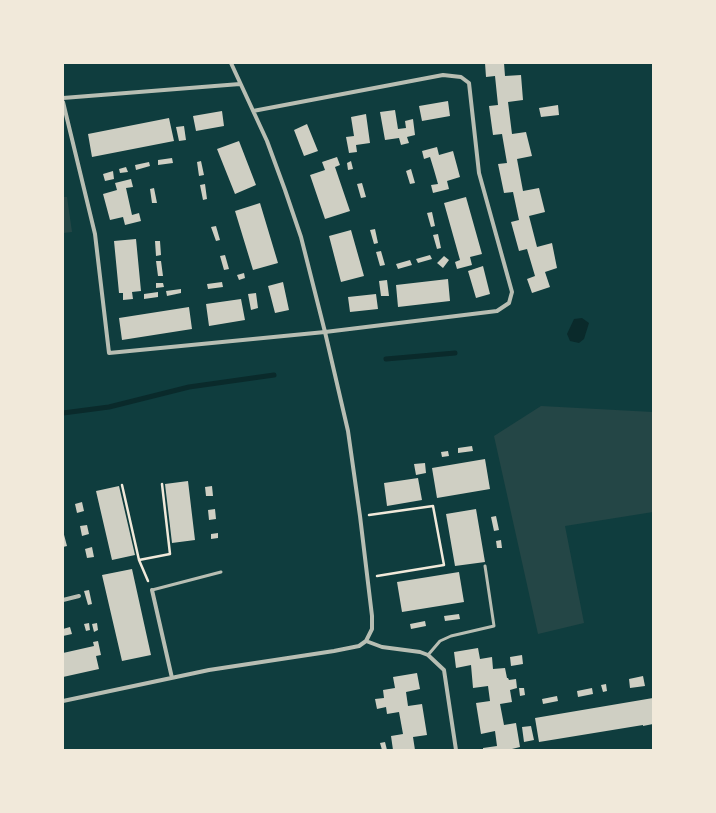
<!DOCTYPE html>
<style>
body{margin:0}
#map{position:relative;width:716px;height:813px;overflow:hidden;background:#0f3d3e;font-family:"PT Sans",sans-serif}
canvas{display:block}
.frame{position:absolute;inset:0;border:64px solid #f1e9da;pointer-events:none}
</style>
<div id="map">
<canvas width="716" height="813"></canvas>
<div class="frame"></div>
</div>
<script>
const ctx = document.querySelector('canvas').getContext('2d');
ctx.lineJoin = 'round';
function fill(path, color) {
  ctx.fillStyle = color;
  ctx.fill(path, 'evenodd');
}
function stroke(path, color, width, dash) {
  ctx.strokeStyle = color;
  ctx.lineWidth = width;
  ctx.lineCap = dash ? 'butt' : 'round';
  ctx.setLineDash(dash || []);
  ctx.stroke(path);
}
fill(new Path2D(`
 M63 197H67L72 232 63 233Z
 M541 406 653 412V512L565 526 584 623 538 634 494 436Z`), '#244646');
fill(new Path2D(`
 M582 318 589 323 584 339 579 343 570 341 567 334 574 319Z`), '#0a2a2b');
stroke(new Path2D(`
 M386 359 455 353
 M63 413 109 407 189 387 274 375`), '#0a2a2b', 5);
fill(new Path2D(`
 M485 63H504L505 76 521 75 523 100 508 102 512 134 526 132 532 156 517 159 523 191 539 188 545 212 529 216 537 247 552 243 557 268 545 272 550 287 532 293 527 279 535 276 527 249 519 251 511 222 519 220 513 192 504 193 498 164 507 163 502 134 493 135 489 106 498 105 495 76 486 77Z
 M448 101 450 116 422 121 419 106Z
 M558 105 559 115 541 117 539 108Z
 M395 110 398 129 406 128 405 121 413 119 415 135 407 137 409 143 401 145 399 138 385 140 380 112Z
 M222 111 224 126 196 131 193 116Z
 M366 114 370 143 356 145 357 152 349 153 346 137 354 136 351 117Z
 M169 118 174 141 92 157 88 134Z
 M307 124 318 151 304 156 294 130Z
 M184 126 186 140 179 141 176 127Z
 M239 141 256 185 235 194 217 149Z
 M437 147 439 155 453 151 460 177 447 181 449 189 433 193 431 185 438 184 434 170 430 157 424 159 422 151Z
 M337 157 340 165 335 167 350 211 325 219 310 175 325 170 322 162Z
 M172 158 173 163 158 165V160Z
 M201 161 204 175 199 176 197 162Z
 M351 161 353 169 348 170 347 163Z
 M149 162 150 166 136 170 135 165Z
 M126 167 128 172 120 173 119 169Z
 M411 169 415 183 410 184 406 171Z
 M113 171 114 179 105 181 103 174Z
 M131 179 133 187 126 188 132 215 139 213 141 221 125 225 123 217 110 220 103 194 117 190 115 183Z
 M362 183 366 197 361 198 357 184Z
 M205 184 207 199 203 200 200 185Z
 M154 188 157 203H152L150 189Z
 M466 197 482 254 470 257 472 265 457 269 455 262 460 260 444 203Z
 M260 203 278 263 253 270 235 211Z
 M432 212 435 226 431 227 427 213Z
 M216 226 220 240 216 241 211 227Z
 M375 229 378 243 374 244 370 230Z
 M351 230 364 276 341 282 329 236Z
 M438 234 441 248 437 249 433 235Z
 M136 239 141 291 132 292 133 299 123 300V293H119L114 241Z
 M155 241H160L161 255 156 256Z
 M381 251 385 265 380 266 376 252Z
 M225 255 229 269 224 270 220 256Z
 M430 255 432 259 418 263 416 259Z
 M444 256 449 260 443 268 437 263Z
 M410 260 412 265 398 269 396 264Z
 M156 261H161L163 276H158Z
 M483 266 490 294 476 298 468 271Z
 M244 273 245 278 239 280 237 275Z
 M448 279 450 301 398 307 396 285Z
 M387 280 389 296H381L379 281Z
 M222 282 223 287 208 289 207 284Z
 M283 282 289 310 275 313 268 286Z
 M156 283H163L164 287 156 288Z
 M181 289V293L167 296 166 291Z
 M158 292V297L144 299V294Z
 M256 293 258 308 251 310 248 294Z
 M376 294 378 309 350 312 348 297Z
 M241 299 245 320 209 326 206 304Z
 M189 307 192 329 122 340 119 318Z
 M472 446 473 451 458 453V448Z
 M448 451 449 456 442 457 441 452Z
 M485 459 490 489 437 498 432 468Z
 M425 463 426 473 416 475 414 464Z
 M418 478 422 500 387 506 384 483Z
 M188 481 195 540 172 543 165 484Z
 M119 486 135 555 112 560 96 491Z
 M212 486 213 496H206L205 487Z
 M82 502 84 511 77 513 75 504Z
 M215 509 216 519 209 520 208 510Z
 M476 509 485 562 455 566 446 514Z
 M496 516 499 530 494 531 491 517Z
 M87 525 89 534 82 536 80 526Z
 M63 531 67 546 63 547Z
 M218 533V538L211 539V534Z
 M501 540 502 548H497L496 541Z
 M92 547 94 557 87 558 85 549Z
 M132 569 151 655 122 661 102 575Z
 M459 572 464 602 402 612 397 582Z
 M89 590 92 604 88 605 84 591Z
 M459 614 460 619 445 621 444 616Z
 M425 621 426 626 411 629 410 624Z
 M89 623 90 630 86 631 84 624Z
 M97 623 98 630 94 632 92 624Z
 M70 627 72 634 63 636V629Z
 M98 641 101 655 96 656 99 669 63 677V653L94 646 93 642Z
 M478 648 480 659 492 657 493 669 505 668 507 678H508L509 680 516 679 517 688 510 690 512 702 500 704 504 725 516 723 520 747 508 750H483V748L497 746 495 731 481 734 476 703 490 701 488 686 473 688 471 665 456 668 454 652Z
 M522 655 523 664 511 666 510 657Z
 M417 673 420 689 406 692 408 706 422 704 427 735 413 737 415 750H393L391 736 403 734 399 712 387 714 386 707 377 709 375 699 384 698 383 690 395 688 393 677Z
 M643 676 645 686 630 688 629 679Z
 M606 684 607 691 603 692 601 685Z
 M519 688H524L525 695 520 696Z
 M592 688 593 694 578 697 577 691Z
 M557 696 558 701 543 704 542 699Z
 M653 698V724L643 726V725L539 742 535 718Z
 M531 726 534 740 524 742 522 727Z
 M385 742 387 750H382L380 743Z`), '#cfcfc3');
stroke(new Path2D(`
 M122 485 139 560 148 581
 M369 515 433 506 444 565 377 576
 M139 560 170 554 162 484`), '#f1e9da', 2.5);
stroke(new Path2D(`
 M152 590 221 572
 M428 655 440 641 451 636 494 626 485 566`), '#b8beb3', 3);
stroke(new Path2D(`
 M63 98 240 84
 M63 102 95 234 109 353 325 332 497 311 509 303 512 292 479 173 469 83 461 77 443 75 253 111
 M152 590 172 678
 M63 600 79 596
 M366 641 382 647 420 652 428 655 444 670 456 750
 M63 701 209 670 334 651 359 646 366 641 372 629V616L360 516 348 431 325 332 301 237 285 190 267 141 231 63`), '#b8beb3', 4);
</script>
